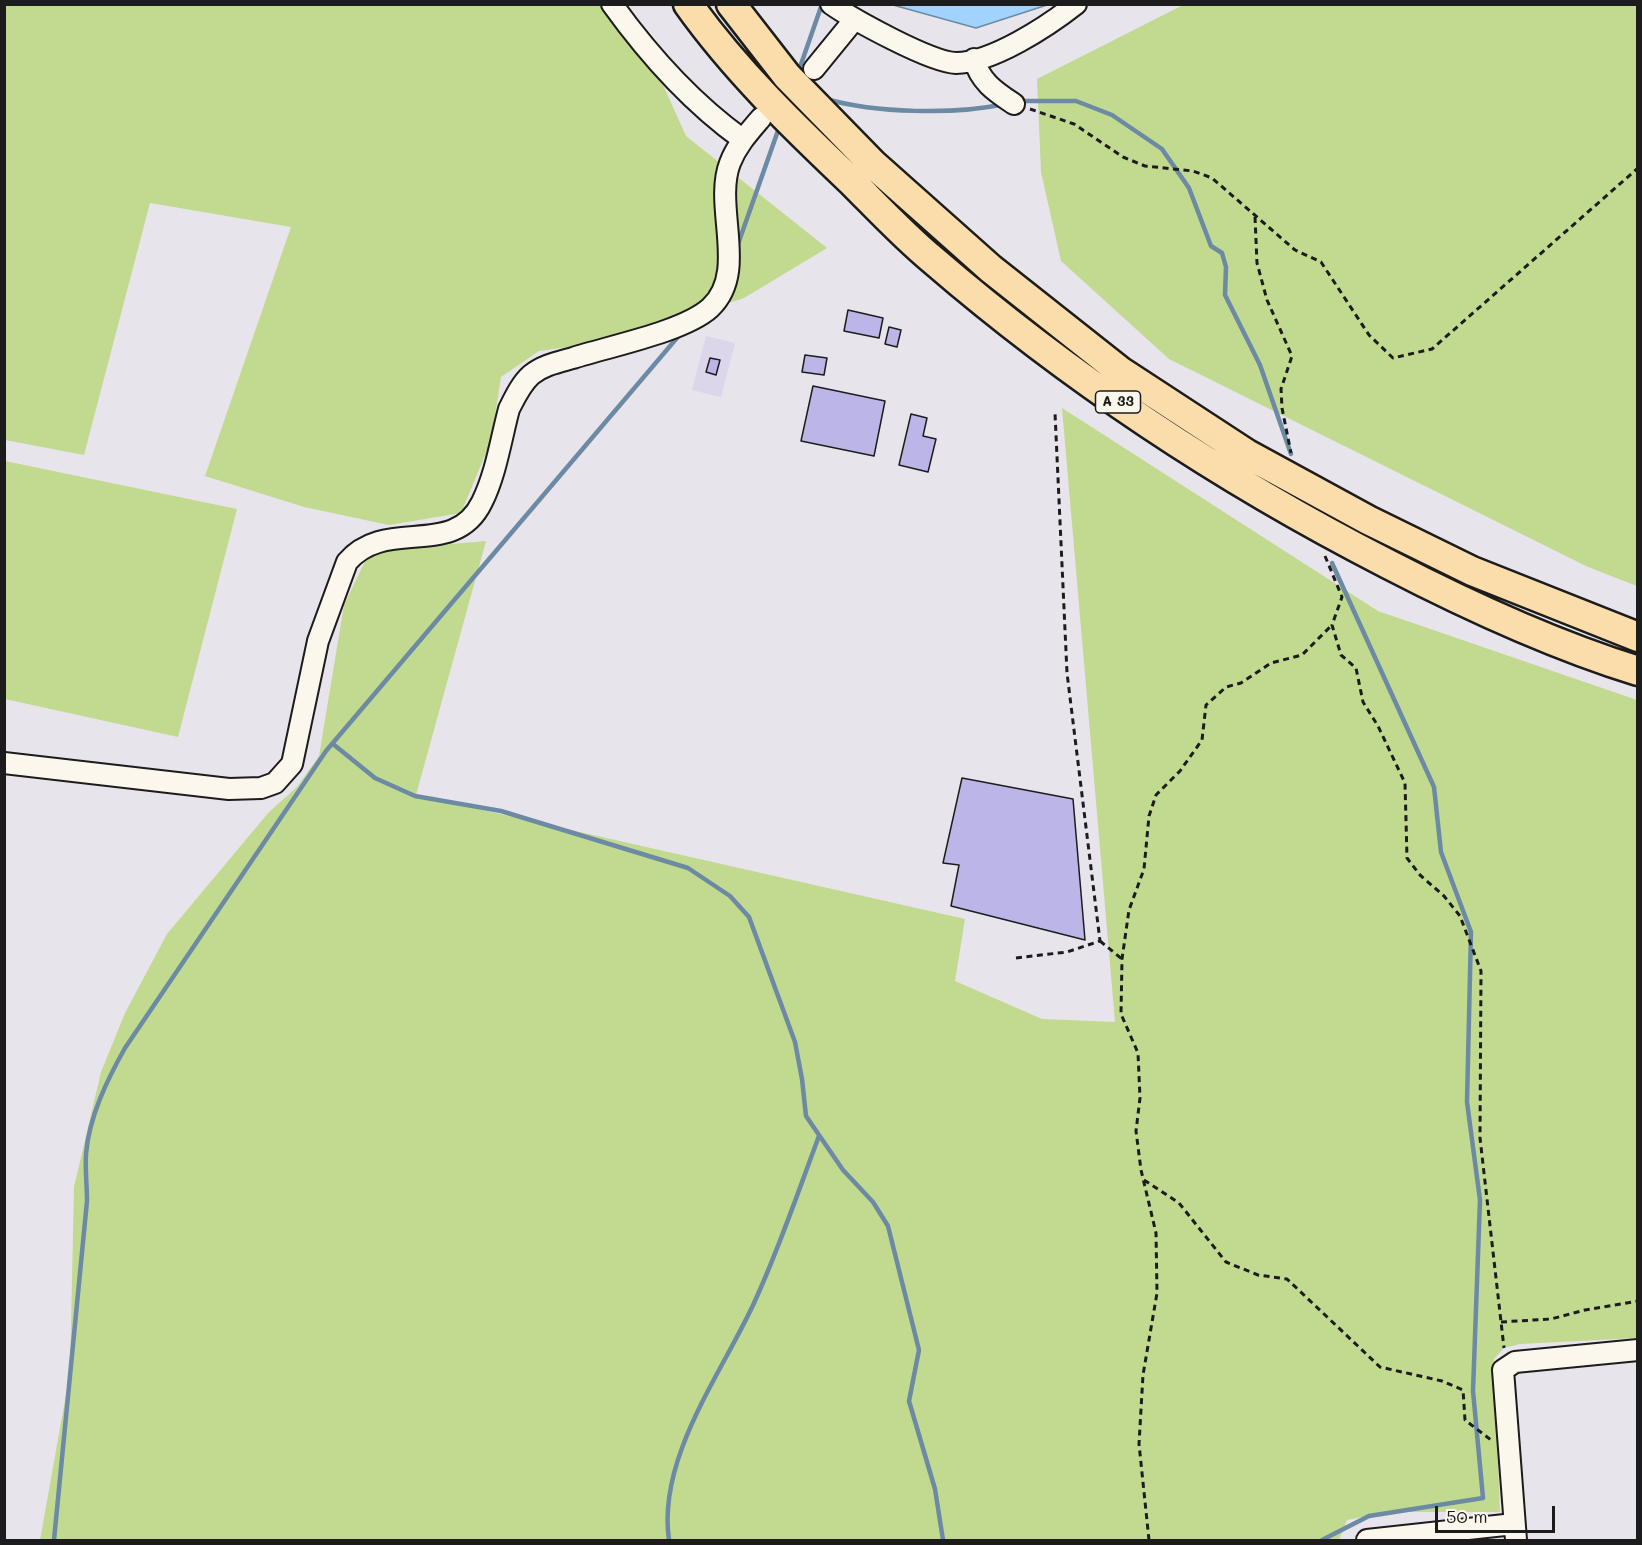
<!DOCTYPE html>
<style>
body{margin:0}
#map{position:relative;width:1642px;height:1545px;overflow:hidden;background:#e8e4eb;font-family:Mali,sans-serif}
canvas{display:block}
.frame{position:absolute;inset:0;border:6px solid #1c1c1c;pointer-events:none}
.scale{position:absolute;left:1435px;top:1506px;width:120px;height:27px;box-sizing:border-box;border:3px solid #1c1c1c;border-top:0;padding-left:8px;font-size:18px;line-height:21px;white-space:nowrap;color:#1c1c1c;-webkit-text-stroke:4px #fbf7ec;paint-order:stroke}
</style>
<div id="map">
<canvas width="1642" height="1545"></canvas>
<div class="frame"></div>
<div class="scale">50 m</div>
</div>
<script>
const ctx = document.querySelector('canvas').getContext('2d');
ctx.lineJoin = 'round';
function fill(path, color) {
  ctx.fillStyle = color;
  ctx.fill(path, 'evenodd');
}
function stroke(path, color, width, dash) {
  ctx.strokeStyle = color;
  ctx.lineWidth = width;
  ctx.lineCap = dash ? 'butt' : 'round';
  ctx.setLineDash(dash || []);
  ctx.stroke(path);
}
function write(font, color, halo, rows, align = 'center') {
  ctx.font = font + ' Mali,sans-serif';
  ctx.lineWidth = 4.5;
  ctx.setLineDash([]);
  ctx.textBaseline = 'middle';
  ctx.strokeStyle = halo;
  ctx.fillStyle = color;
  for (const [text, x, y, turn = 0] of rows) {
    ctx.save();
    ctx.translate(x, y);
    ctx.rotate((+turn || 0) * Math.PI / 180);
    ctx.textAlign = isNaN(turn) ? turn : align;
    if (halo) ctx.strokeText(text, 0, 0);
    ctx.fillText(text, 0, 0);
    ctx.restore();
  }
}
fill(new Path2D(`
 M706 336 735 343 721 397 692 390Z`), '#dbd6ea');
fill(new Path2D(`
 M4 5H627L686 136 827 248 744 298 618 340 539 351 501 377 491 441 461 513 389 525 304 507 205 476 291 227 150 203 84 455 5 440Z
 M1183 5H1637V586L1588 567 1169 359 1061 261 1041 172 1037 79Z
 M1062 408 1378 611 1637 700V1338L1520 1344 1504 1348 1494 1359 1500 1512H1389L1347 1520 1339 1540H40L70 1372 74 1187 101 1072 125 1013 167 934 269 812 297 787 319 756 344 605 367 557 393 549 486 541 416 795 965 919 955 981 1042 1019 1115 1022Z
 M5 461 237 509 178 737 5 699Z`), '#c1da90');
const water = new Path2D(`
 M893 5H1047L976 28Z`);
fill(water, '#a1d3fe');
stroke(water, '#6c8aa4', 1.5);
stroke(new Path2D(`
 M799 70 822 4
 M826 99C875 113 954 115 1005 104
 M1019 101H1076L1112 115 1162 149 1189 188 1211 246 1222 253 1226 267 1225 295 1260 365 1291 454
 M737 247 780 125
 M333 744 375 778 415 796 501 811 688 868 730 896 749 917 795 1042 802 1079 806 1116 843 1170 873 1202 888 1226 919 1350 909 1401 935 1489 943 1540
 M54 1540 87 1201C87 1186 85 1169 86 1154 89 1117 107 1080 125 1048L326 751 682 332
 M669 1540C657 1458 722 1373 754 1303 779 1249 798 1192 819 1136
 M1322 1540 1369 1516 1483 1498 1473 1391 1480 1200 1467 1102 1471 932 1441 852 1434 787 1332 563`), '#6c8aa4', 4.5);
const building = new Path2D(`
 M848 310 883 318 879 338 844 331Z
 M889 327 901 330 897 347 885 344Z
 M805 355 827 358 824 375 802 372Z
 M710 358 720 360 716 375 706 372Z
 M813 386 885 401 874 456 801 441Z
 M911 414 927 418 923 436 936 439 928 472 899 465Z
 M962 778 1073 799 1085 940 951 906 959 865 943 863Z`);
fill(building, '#bcb6e8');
stroke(building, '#1c1c1c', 1.5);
const minor = new Path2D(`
 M612 4C648 54 692 103 742 139
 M831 4C854 20 930 62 956 63 992 63 1048 26 1076 4
 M974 59C980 82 996 92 1014 104
 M814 69 854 20
 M4 763 229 789 261 788 275 783 292 764 318 641 347 562C386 516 454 560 482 502 496 474 501 439 509 409 515 397 521 384 531 375 543 365 559 362 573 358 610 346 683 332 710 308 749 272 713 207 730 163 737 145 749 132 761 118
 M1367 1540 1514 1524
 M1516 1540 1503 1370 1515 1362 1638 1350`);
const highway = new Path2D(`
 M688 4C735 70 794 127 852 182 878 208 904 236 933 260 1071 379 1226 481 1388 564 1469 606 1551 644 1638 671
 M731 4 787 76 873 164 991 269 1120 371 1247 454 1368 520 1472 571 1638 637`);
stroke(minor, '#1c1c1c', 24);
stroke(highway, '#1c1c1c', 33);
stroke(new Path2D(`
 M1638 40V52
 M1030 109 1074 124 1123 157 1145 166 1193 171 1212 178 1295 250 1321 262 1369 335 1393 358 1432 349 1638 168
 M1255 217 1257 263 1267 300 1292 356 1281 389 1282 408 1291 453
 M1325 556 1342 597 1332 625 1341 655 1356 668 1363 702 1378 726 1405 783 1407 858 1420 875 1444 896 1460 916 1481 971 1480 1138 1504 1348
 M1100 941 1122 959
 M1016 958 1067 952 1100 941 1067 673 1055 413
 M1144 1180 1179 1203 1226 1262 1258 1275 1287 1279 1380 1367 1442 1381 1463 1390 1465 1420 1491 1440
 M1501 1322 1551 1319 1585 1310 1638 1301
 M1149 1540 1139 1444 1143 1375 1157 1293 1156 1233 1141 1170 1136 1131 1140 1098 1138 1053 1121 1014 1122 959 1129 910 1144 869 1149 816 1156 795 1180 771 1202 740 1206 705 1226 687 1241 683 1271 663 1302 655 1332 625`), '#1c1c1c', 3, [6, 4.5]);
stroke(minor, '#fbf7ec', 20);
stroke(highway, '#faddab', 28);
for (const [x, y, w] of [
 [1118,402,45]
]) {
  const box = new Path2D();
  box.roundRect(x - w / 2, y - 11, w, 22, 4.5);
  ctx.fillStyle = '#fbf7ec';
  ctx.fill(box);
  stroke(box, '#1c1c1c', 1.5);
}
write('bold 14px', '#1c1c1c', null, [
 ["A 33",1118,402]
]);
</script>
